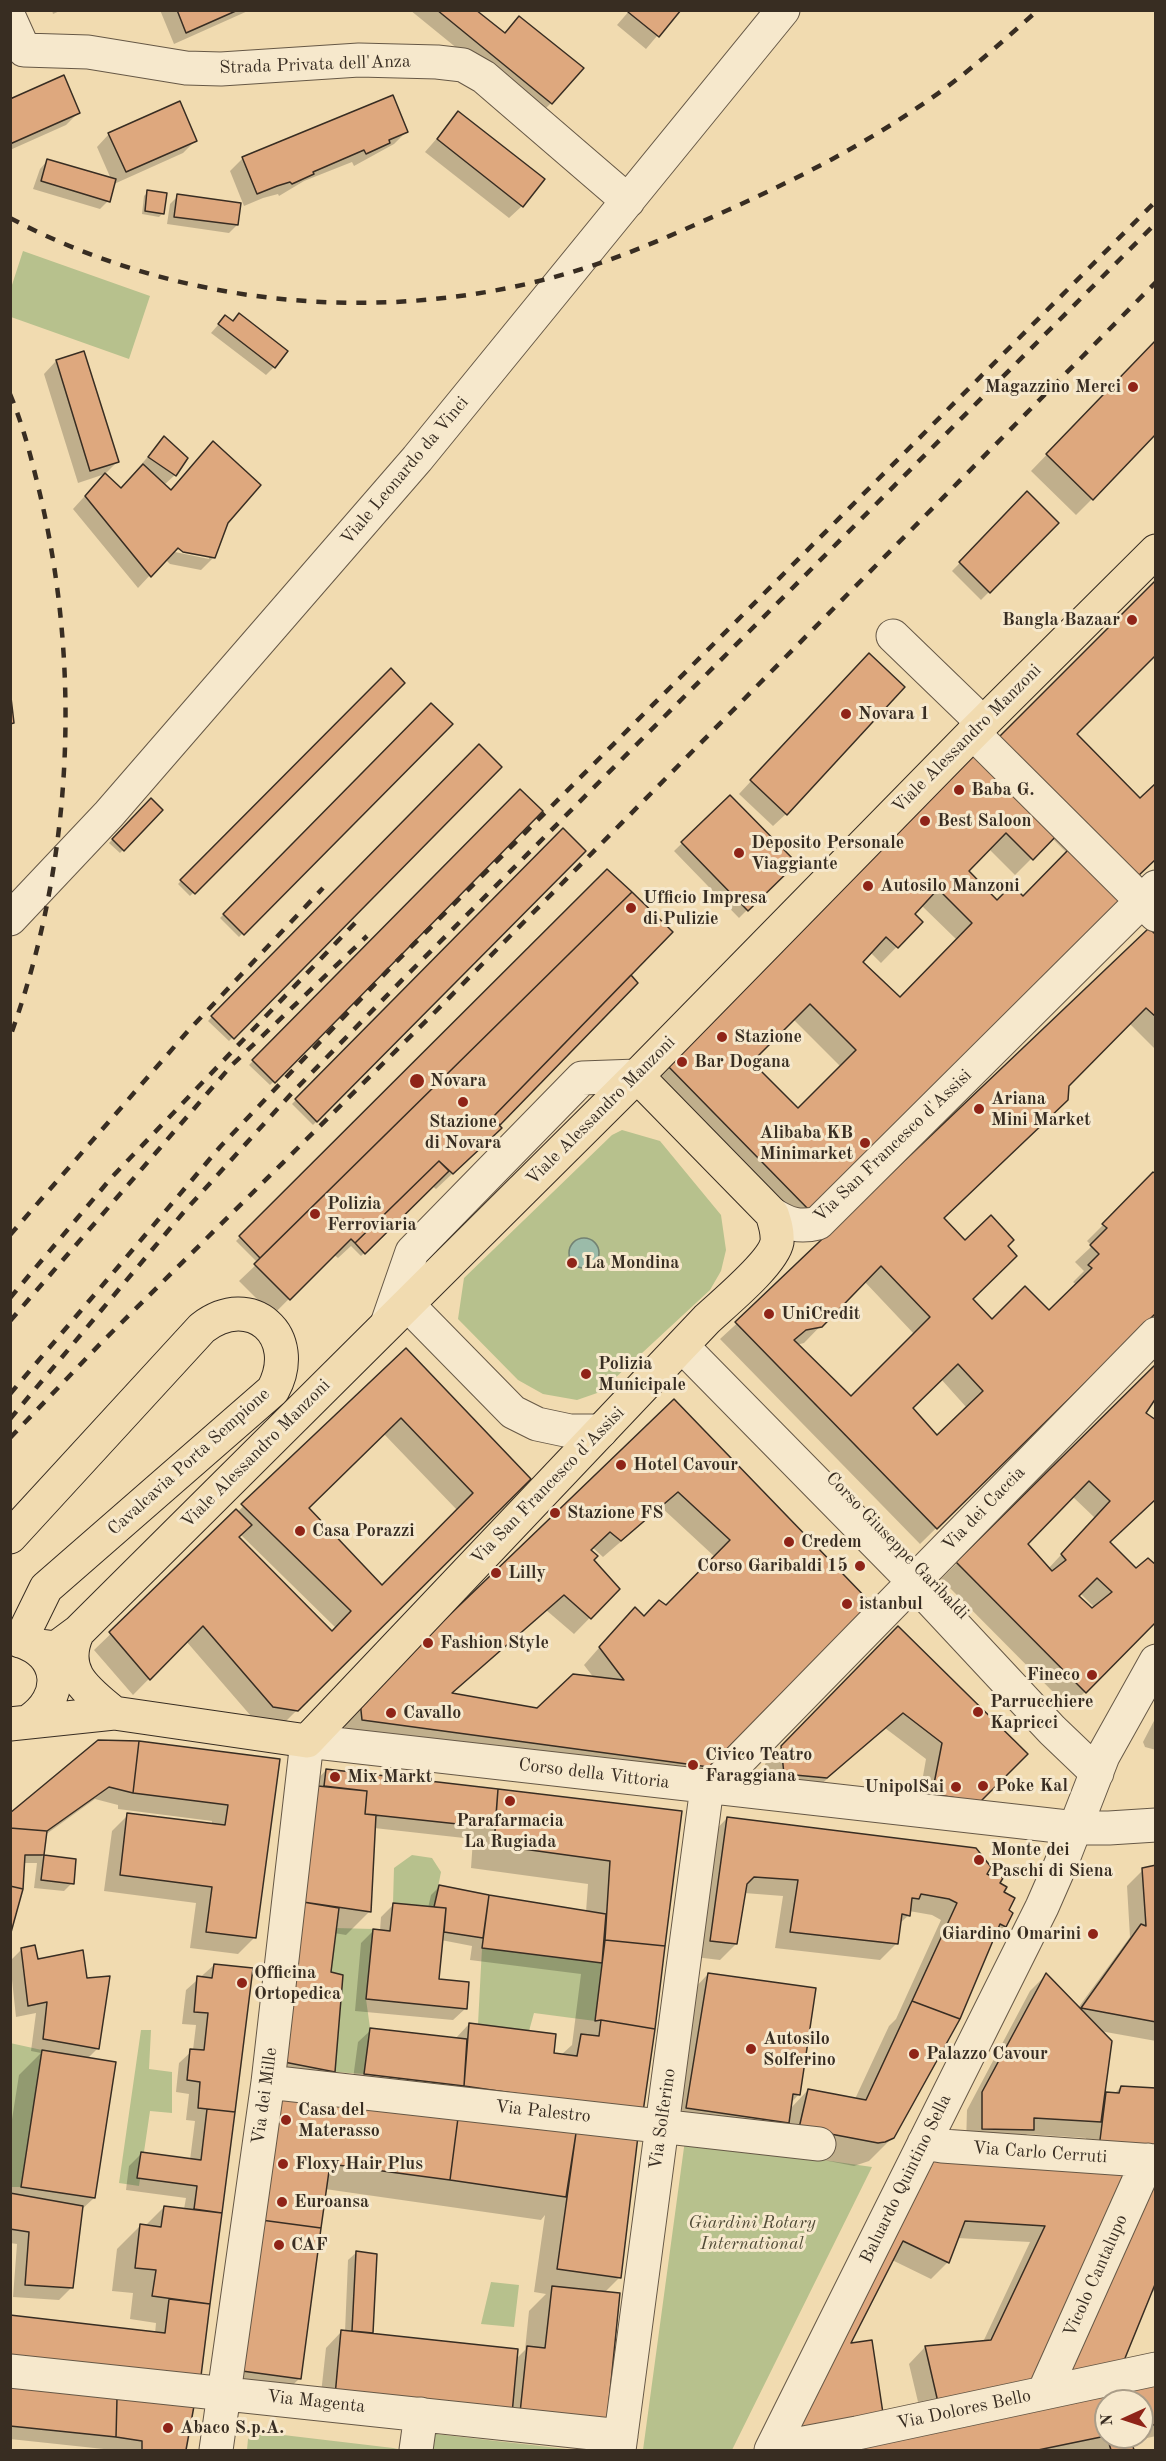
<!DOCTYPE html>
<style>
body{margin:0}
#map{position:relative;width:1166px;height:2461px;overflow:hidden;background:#f1dbb0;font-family:"Old Standard TT",serif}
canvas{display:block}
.frame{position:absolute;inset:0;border:12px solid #382d22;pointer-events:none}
.north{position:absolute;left:1094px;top:2389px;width:60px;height:60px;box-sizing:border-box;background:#f6e8cc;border:2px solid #aa9d88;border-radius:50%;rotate:267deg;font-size:16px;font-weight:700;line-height:24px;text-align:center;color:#382d22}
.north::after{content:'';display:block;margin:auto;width:21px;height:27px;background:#8f2418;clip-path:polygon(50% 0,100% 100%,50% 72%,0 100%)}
</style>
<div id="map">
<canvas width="1166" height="2461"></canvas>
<div class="frame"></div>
<div class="north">N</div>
</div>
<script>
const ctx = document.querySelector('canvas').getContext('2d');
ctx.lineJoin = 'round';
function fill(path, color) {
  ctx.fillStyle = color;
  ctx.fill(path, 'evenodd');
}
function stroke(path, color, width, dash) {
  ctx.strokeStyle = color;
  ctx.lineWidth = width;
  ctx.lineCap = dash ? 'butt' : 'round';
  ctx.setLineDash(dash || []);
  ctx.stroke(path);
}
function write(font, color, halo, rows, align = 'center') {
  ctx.font = font + ' "Old Standard TT",serif';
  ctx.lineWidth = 6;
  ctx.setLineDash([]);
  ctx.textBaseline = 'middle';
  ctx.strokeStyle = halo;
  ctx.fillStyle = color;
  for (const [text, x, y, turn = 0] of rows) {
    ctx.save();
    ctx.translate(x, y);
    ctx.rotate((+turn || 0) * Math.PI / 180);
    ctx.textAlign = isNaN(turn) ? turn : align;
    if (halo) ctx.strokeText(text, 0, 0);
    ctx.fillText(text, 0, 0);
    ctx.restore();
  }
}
fill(new Path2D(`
 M23 251 150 296 129 359 11 317V288Z
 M622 1130 660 1141 721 1215 726 1250 721 1271 710 1290 600 1392 577 1400 543 1394 518 1380 458 1319 464 1278 612 1135Z
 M412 1855 432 1858 441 1872 434 1907 393 1903 394 1868Z
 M336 1928 373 1929 366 1999 370 2028 364 2074 335 2072 331 1972Z
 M482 1948 602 1963 595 2021 534 2013 529 2031 478 2024Z
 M141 2030H151L149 2069 172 2072V2113L150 2111 139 2186 119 2183Z
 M10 2043 42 2050 21 2187H11Z
 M685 2140 872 2167 732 2450H643Z
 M491 2282 519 2285 514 2327 481 2324Z
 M258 2432 393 2448 402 2450H247L248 2439Z
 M427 2433 575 2450H425Z`), '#b7c18d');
const water = new Path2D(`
 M569 1253a15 15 0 1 1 30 0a15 15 0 1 1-30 0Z`);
fill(water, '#9bbba9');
stroke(water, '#738273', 1.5);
fill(new Path2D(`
 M52 10H62L53 14Z
 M160 10H250L174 44Z
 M410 10H474L503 34 519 18 551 103 539 115Z
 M630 10H679L646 49 617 25Z
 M392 97 406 132 394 144 354 166 352 162 304 181 279 196 278 194 263 198 244 206 230 171 242 159Z
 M10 100 78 113 66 125 10 150Z
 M459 113 522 206 509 218 425 152Z
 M109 134 196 140 183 153 114 184 108 201 100 209 33 189 40 169 48 160 111 179 97 147Z
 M148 192 163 213 159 217 142 214 144 196Z
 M178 196 237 225 229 233 167 224 170 204Z
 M239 315 274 367 266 375 211 333 225 317 232 322Z
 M1156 341 1092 499 1076 515 1031 471Z
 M83 353 117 462 105 474 78 483 44 374 56 361Z
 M164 438 175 475 164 485 170 491 201 455 227 522 214 557 201 570 170 564 165 559 138 588 73 509 93 487 120 489ZM176 549 209 555V559L175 552Z
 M1027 494 1057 523 981 600 952 571Z
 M856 668 786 814 773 826 739 794Z
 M391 670 403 683 190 896 178 884Z
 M431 706 450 724 239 937 220 918Z
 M1075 734 1117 895 794 1227 648 1078ZM1052 838 1067 853 1023 898 997 902 967 871 989 849 1015 875ZM921 905 957 940 900 999 861 962 870 952 881 963 921 922 912 914ZM793 1019 841 1067 798 1110 750 1062Z
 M479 746 500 767 229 1041 208 1021Z
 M520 791 541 811 270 1085 249 1065Z
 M730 797 794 863 739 918 674 851Z
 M151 800 161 810 120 853 109 843Z
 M563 830 584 851 313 1125 292 1104Z
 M607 871 671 932 624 981 636 983 498 1125 484 1144 436 1189 432 1186 361 1256 351 1246 338 1258 333 1254 273 1315 239 1281 258 1263 236 1241Z
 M1156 938V1050L1129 1023 943 1219 971 1299 992 1321 1049 1312 1077 1285 1073 1282 1084 1271 1075 1262 1092 1246 1087 1241 1154 1174 1156 1311 920 1544 720 1339ZM864 1281 915 1335 851 1398 796 1345 804 1343ZM941 1379 967 1408 937 1437 911 1409Z
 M406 1350 529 1479 280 1727 257 1723 186 1641 133 1695 94 1650ZM383 1433 458 1511 382 1587 307 1508ZM240 1534 336 1628 332 1633 237 1537Z
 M1156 1366V1403L1152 1401 1144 1414 1108 1542 1156 1620 1069 1708 941 1579ZM1072 1496 1095 1518 1048 1569 1025 1544ZM1080 1593 1095 1608 1092 1610 1077 1596Z
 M674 1401 869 1603 692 1783 346 1736 344 1719ZM661 1507 715 1557 666 1607 643 1618 619 1625 584 1665 594 1678 537 1709 451 1694 546 1610 574 1634 618 1589 592 1560 589 1550 592 1547 603 1557Z
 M898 1628 1026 1754 963 1817 917 1810 926 1759 885 1728 810 1794 768 1790 765 1764Z
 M1156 1717V1750L1145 1747 1143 1742Z
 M98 1742 278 1760 254 1938 238 1954 190 1948 196 1903 104 1891 112 1831 128 1815 212 1825V1821L118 1809V1805L95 1799 45 1835 42 1856 75 1860 72 1883 64 1891 34 1888 37 1863H23L10 1815Z
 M326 1770 680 1813 616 2137 620 2277 604 2293 605 2421 319 2412 326 2348 342 2331 345 2332 348 2260 357 2252 371 2332 369 2334 516 2359 525 2350 529 2311 546 2294 534 2292 545 2215 541 2220 325 2189 300 2378 276 2401 220 2394 279 2094 576 2134 611 2136 352 2086 358 2042 371 2030 455 2039 469 2024 553 2054 561 2055 572 2045 581 1974 470 1960 472 1946 441 1940 438 1980 466 2008 453 2020 355 2011 361 1943 373 1931H380L381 1917 393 1905 428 1908 431 1895 439 1887 586 1912 588 1884 471 1868 473 1839 374 1828 370 1911 346 1935 334 1933 329 1973 334 2071 322 2083 272 2074 314 1783Z
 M727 1818 990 1877 993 1874 1002 1893 1007 1911 1005 1926 992 1938 893 2137 869 2161 854 2166 777 2151 671 2124 692 1991 708 1974 799 2094 791 2103 790 2109 808 2090 855 2099 889 2026 896 2019 941 1920 932 1915 909 1911V1915L899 1924 896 1944 880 1960 775 1948 783 1896 744 1893 736 1944 720 1960 695 1957 711 1835Z
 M1156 1867V2041L1100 2031 1104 2094H1114L1121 2087 1156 2090V2291L1150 2292 1119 2368 1156 2381V2436L1130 2442 1132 2450H856L862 2444 924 2427 909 2364 925 2347 983 2342 1030 2242 957 2238 947 2263 931 2279 892 2260 796 2450 918 2171 1084 2165 1086 2138 1027 2134 1016 2146 966 2145 967 2110 1030 1991 1046 1975 1078 2008 1130 1937 1127 1886 1143 1870ZM1106 2401H1142V2437H1106Z
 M22 1949 37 1960 98 2048 87 2059 94 2198 81 2210 71 2288 59 2300 13 2297 17 2244 10 2243V2132L19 2075 41 2053 31 2051 36 2013 16 2017 10 1961Z
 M214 1965 251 1969 200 2375 155 2334 156 2323 130 2319 133 2293 112 2291 117 2249 140 2226H145L164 2207 184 2209 186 2198 126 2190 129 2166 141 2154 190 2160 195 2121 186 2120 189 2094 176 2092 179 2063 193 2050 196 2025 182 2024 186 1990Z
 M10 2387 192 2407 185 2450H113L10 2439Z`), '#0003');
const building = new Path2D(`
 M177 10H238L186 33Z
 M437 10H476L505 33 519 16 584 68 552 104Z
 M630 10H681L659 37 628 12Z
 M64 75 80 113 10 144V99Z
 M393 95 408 132 389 140 390 143 366 154 364 150 313 172 314 174 292 184 290 182 277 186 257 194 242 157Z
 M180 101 197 141 126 172 108 133Z
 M458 111 545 179 523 207 437 139Z
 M47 159 116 179 110 202 41 181Z
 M147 190 167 193 164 214 145 211Z
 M177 194 241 203 238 225 174 217Z
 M239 313 288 351 275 368 218 324 225 315 233 321Z
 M1156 340V434L1093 500 1046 454Z
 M84 351 119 462 90 471 56 360Z
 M164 436 188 458 176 476 148 457Z
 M213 441 261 485 228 523 215 558 183 552 178 548 151 577 85 496 105 473 121 488 143 464 171 490Z
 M1027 491 1059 523 990 593 959 562Z
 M1156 580V655L1077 734 1140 798 1156 783V859L1137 877 998 738Z
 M869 653 905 687 787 815 750 780Z
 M391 668 405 683 195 894 180 880Z
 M10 689 14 723 10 724Z
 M431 703 453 724 244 935 223 914Z
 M479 744 502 767 234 1039 211 1016Z
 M977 746 1061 831 1033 860 1006 833 969 871 997 900 1012 885 1023 896 1071 847 1124 900 811 1212 663 1061ZM938 889 972 923 900 997 863 962 886 937 898 948 923 922 915 914ZM810 1004 856 1050 798 1108 752 1062Z
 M520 789 543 811 275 1083 252 1060Z
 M730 795 797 863 748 911 681 842Z
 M151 798 163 810 124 851 112 839Z
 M563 828 586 851 317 1122 295 1099Z
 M607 869 632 892 260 1258 239 1236Z
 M632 892 673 932 492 1118 502 1128 453 1174 439 1161 355 1243 351 1239 290 1300 254 1264Z
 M1149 928 1156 935V1017L1146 1008 1069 1086 1068 1100 944 1218 965 1240 991 1215 1014 1240 1008 1246 1017 1256 973 1299 992 1319 1025 1286 1049 1310 1092 1268 1088 1265 1099 1254 1090 1245 1107 1228 1102 1224 1153 1172 1156 1174V1313L937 1529 735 1322ZM881 1266 930 1317 851 1396 794 1340 806 1330 822 1327ZM958 1364 983 1391 937 1435 913 1408Z
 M631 975 638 983 500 1125 492 1118Z
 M439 1161 449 1171 365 1254 355 1243Z
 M406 1348 531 1479 298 1711 273 1707 203 1626 150 1680 109 1632 236 1509 252 1525 239 1537 332 1631 351 1611 241 1504ZM401 1418 473 1493 382 1585 309 1508Z
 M1156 1364V1398L1146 1413 1156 1420V1499L1110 1542 1136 1568 1148 1558 1156 1565V1622L1086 1693 956 1562ZM1089 1481 1110 1501 1061 1554 1066 1560 1052 1571 1028 1544ZM1097 1578 1112 1592 1092 1608 1079 1596Z
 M674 1399 871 1603 709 1767 362 1720 360 1701ZM678 1492 730 1540 666 1605 659 1600 644 1616 635 1607 599 1647 624 1680 573 1674 537 1708 452 1693 564 1595 591 1619 620 1589 594 1560 598 1556 591 1550 610 1532 621 1541Z
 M898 1626 1028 1754 980 1802 932 1794 942 1743 903 1713 827 1778 784 1774 781 1746Z
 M98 1740 139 1741 133 1793 109 1787 47 1831 10 1828V1813Z
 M139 1741 280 1759 256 1938 206 1932 212 1887 120 1875 127 1813 225 1825 228 1805 133 1793Z
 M326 1769 498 1789 495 1828 365 1814 367 1791 324 1786Z
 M318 1786 367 1791 365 1814 376 1815 371 1912 303 1902Z
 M498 1789 682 1811 665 1946 605 1940 610 1861 494 1845Z
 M727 1817 976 1848 991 1867 987 1874 991 1876 992 1872 1003 1878 1000 1883 1007 1887 1004 1892 1015 1898 1009 1910 1013 1913 1006 1927 1000 1924 960 2019 912 2001 957 1903 949 1899 921 1894 919 1899 912 1898 910 1916 902 1914 898 1944 790 1932 798 1880 754 1877 747 1884 737 1944 710 1941Z
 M10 1828 47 1831 44 1855H25L23 1889 10 1886Z
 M44 1855 76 1859 74 1884 41 1880Z
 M1156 1865V2022L1081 2008 1141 1924 1146 1926 1142 1868Z
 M439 1885 489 1895 483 1938 444 1932 446 1908 434 1907Z
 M10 1886 23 1889 10 1936Z
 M489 1895 606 1914 602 1963 482 1948Z
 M303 1902 339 1908 331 1972 343 1975 335 2072 284 2062Z
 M393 1903 446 1908 439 1979 469 1982 467 2009 366 1999 373 1929 390 1931Z
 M605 1940 665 1946 655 2029 601 2020 595 2021Z
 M35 1945 38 1959 83 1950 87 1978 110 1976 99 2049 43 2039 47 2002 28 2006 21 1948Z
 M214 1964 253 1968 235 2112 198 2108 200 2082 187 2080 190 2049 204 2050 208 2013 194 2012 197 1976 212 1978Z
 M708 1973 816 1988 800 2095 793 2094 789 2123 686 2108Z
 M1046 1973 1112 2041 1101 2122 1034 2118V2130L982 2129V2092Z
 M912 2001 960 2019 894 2138 885 2142 878 2143 799 2128 808 2089 866 2100Z
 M601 2020 655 2029 643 2112 464 2086 469 2023 556 2034 554 2053 577 2056 581 2034 599 2036Z
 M370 2028 467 2039 464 2086 364 2074Z
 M42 2050 116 2062 95 2198 21 2187Z
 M1121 2086 1156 2088V2152L1099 2148 1106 2092 1119 2093Z
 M279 2093 458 2118 450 2180 330 2164 321 2228 261 2220Z
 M207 2109 235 2112 222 2213 194 2209 197 2186 137 2178 141 2152 201 2160Z
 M458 2118 576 2133 566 2197 450 2180Z
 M576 2133 638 2136 621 2278 557 2269Z
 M934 2153 1139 2167 1043 2391 940 2411 925 2346 991 2340 1045 2226 965 2221 949 2263 903 2241 851 2343 872 2340 884 2420 791 2431Z
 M1156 2167V2282L1121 2368 1054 2384Z
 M10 2193 83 2206 73 2288 25 2285 29 2232 10 2229Z
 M164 2206 222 2213 210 2304 152 2296 156 2270 135 2268 140 2224 161 2227Z
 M261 2220 321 2228 301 2379 242 2371Z
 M356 2251 377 2254 373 2333 352 2331Z
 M552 2286 620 2293 607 2422 520 2413 527 2346 545 2348Z
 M169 2299 210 2304 201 2376 10 2355V2315L165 2333Z
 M341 2330 518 2349 512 2414 335 2396Z
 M1156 2379V2424L1142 2428V2401H1106V2436L1038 2450H861V2443Z
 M10 2385 117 2398 116 2437 10 2426Z
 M117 2398 194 2406 186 2450H142V2441L116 2437Z
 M1107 2437H1130L1134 2450H1111Z`);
fill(building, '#dea87e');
stroke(building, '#382d22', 1.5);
const minor = new Path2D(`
 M10 19 24 50 88 52 186 68 221 69 359 60 437 62 463 65 484 77 628 201
 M893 636 983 723
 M973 733 1156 915
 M10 919 109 814 417 459 783 10
 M772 1214C788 1224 799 1228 818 1223L1156 887
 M407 1304 513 1412 537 1424 570 1431H601
 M387 1324 412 1252 582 1078 637 1076
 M682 1346 913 1581 1052 1730 1097 1773
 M712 1788 1156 1334
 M268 2082 819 2144
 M924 2143 942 2146 1156 2161
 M10 2371 621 2436
 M1044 2392 1148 2160
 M772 2449 857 2433 1156 2369
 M216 2450 268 2082 307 1741 1076 1828H1109L1156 1825
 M416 2450 421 2414
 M619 2450 707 1787
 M771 2450 1042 1907 1063 1859 1103 1756 1156 1661`);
const major = new Path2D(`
 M10 1537 202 1328C251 1290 302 1336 273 1390L46 1588 20 1641
 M77 1634C60 1673 88 1691 114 1713
 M21 1641C63 1656 64 1698 29 1721
 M33 1645 56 1648 79 1631 637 1076 973 733 1156 551
 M10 1724 114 1713 307 1741 707 1319C724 1303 773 1263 777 1242 778 1232 775 1223 772 1214L637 1076`);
stroke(minor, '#665846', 35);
stroke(major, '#382d22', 35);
stroke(minor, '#f6e8cc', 33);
stroke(major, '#f1dbb0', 33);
stroke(new Path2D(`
 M10 218C180 308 388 327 572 272 626 256 677 233 728 210 799 178 866 144 930 99 968 73 1003 41 1038 10
 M10 394C23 425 31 457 39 490 82 668 73 864 10 1037
 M10 1235 188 1031 323 888
 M10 1298 112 1177 355 923
 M10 1321 231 1066 367 936
 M10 1394 220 1147 393 965 1156 201
 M10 1419 183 1213 291 1094 405 977 1156 223
 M10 1438 100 1344 436 1011 1156 282`), '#382d22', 4.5, [10, 10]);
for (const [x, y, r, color] of [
 [1133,387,6,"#8f2418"],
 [1132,620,6,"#8f2418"],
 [846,714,6,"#8f2418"],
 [959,790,6,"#8f2418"],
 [925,821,6,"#8f2418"],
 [739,853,6,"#8f2418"],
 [868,886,6,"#8f2418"],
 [631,908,6,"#8f2418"],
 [722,1037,6,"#8f2418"],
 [682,1062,6,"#8f2418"],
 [417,1081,8,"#8f2418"],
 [463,1102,6,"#8f2418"],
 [979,1109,6,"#8f2418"],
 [865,1143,6,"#8f2418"],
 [315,1214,6,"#8f2418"],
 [572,1263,6,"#8f2418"],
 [769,1314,6,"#8f2418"],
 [586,1374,6,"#8f2418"],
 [621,1465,6,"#8f2418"],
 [555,1513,6,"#8f2418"],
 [300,1531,6,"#8f2418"],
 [789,1542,6,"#8f2418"],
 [860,1566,6,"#8f2418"],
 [496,1573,6,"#8f2418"],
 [847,1604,6,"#8f2418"],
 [428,1643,6,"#8f2418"],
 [1092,1675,6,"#8f2418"],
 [978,1712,6,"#8f2418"],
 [391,1713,6,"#8f2418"],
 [693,1765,6,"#8f2418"],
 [335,1777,6,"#8f2418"],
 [983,1786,6,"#8f2418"],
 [956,1787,6,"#8f2418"],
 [510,1801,6,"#8f2418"],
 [979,1860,6,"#8f2418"],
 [1093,1934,6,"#8f2418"],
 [242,1983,6,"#8f2418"],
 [751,2049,6,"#8f2418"],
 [914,2054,6,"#8f2418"],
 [286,2120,6,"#8f2418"],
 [283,2164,6,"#8f2418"],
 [282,2202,6,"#8f2418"],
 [279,2245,6,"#8f2418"],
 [168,2428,6,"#8f2418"]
]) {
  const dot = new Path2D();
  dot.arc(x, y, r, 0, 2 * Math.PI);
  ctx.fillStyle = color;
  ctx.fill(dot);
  stroke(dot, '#f6e8cc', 2);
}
write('18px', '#382d22', '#f6e8cc', [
 ["Strada Privata dell'Anza",315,65,-2],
 ["Viale Leonardo da Vinci",405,471,-50],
 ["Viale Alessandro Manzoni",967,739,-45],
 ["Viale Alessandro Manzoni",601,1111,-45],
 ["Via San Francesco d'Assisi",893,1146,-44],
 ["Viale Alessandro Manzoni",256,1454,-45],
 ["Cavalcavia Porta Sempione",189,1462,-42],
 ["Via San Francesco d'Assisi",548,1486,-46],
 ["Via dei Caccia",984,1509,-46],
 ["Corso Giuseppe Garibaldi",897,1546,46],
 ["Corso della Vittoria",594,1774,7],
 ["Via dei Mille",265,2096,-82],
 ["Via Palestro",543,2112,6],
 ["Via Solferino",663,2119,-82],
 ["Via Carlo Cerruti",1040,2153,4],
 ["Baluardo Quintino Sella",906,2179,-64],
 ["Vicolo Cantalupo",1096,2276,-66],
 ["Via Magenta",316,2402,6],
 ["Via Dolores Bello",964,2410,-12]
]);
write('bold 18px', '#382d22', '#f6e8cc', [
 ["Magazzino Merci",1121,387,"right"],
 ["Bangla Bazaar",1120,620,"right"],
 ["Novara 1",858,714],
 ["Baba G.",971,790],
 ["Best Saloon",937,821],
 ["Deposito Personale",751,843],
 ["Viaggiante",751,864],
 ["Autosilo Manzoni",880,886],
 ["Ufficio Impresa",643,898],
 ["di Pulizie",643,919],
 ["Stazione",734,1037],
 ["Bar Dogana",694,1062],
 ["Novara",430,1081],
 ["Ariana",991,1099],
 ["Mini Market",991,1120],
 ["Stazione",463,1122,"center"],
 ["di Novara",463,1143,"center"],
 ["Alibaba KB",853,1133,"right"],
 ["Minimarket",853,1154,"right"],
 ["Polizia",327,1204],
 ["Ferroviaria",327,1225],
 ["La Mondina",584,1263],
 ["UniCredit",781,1314],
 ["Polizia",598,1364],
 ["Municipale",598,1385],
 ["Hotel Cavour",633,1465],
 ["Stazione FS",567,1513],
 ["Casa Porazzi",312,1531],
 ["Credem",801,1542],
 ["Corso Garibaldi 15",848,1566,"right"],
 ["Lilly",508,1573],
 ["istanbul",859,1604],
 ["Fashion Style",440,1643],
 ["Fineco",1080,1675,"right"],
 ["Parrucchiere",990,1702],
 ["Kapricci",990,1723],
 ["Cavallo",403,1713],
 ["Civico Teatro",705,1755],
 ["Faraggiana",705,1776],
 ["Mix Markt",347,1777],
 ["Poke Kal",995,1786],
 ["UnipolSai",944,1787,"right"],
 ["Parafarmacia",510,1821,"center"],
 ["La Rugiada",510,1842,"center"],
 ["Monte dei",991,1850],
 ["Paschi di Siena",991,1871],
 ["Giardino Omarini",1081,1934,"right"],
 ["Officina",254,1973],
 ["Ortopedica",254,1994],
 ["Autosilo",763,2039],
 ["Solferino",763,2060],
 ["Palazzo Cavour",926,2054],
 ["Casa del",298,2110],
 ["Materasso",298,2131],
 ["Floxy Hair Plus",295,2164],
 ["Euroansa",294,2202],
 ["CAF",291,2245],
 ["Abaco S.p.A.",180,2428]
], 'left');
write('italic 18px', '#514b37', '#f6e8cc', [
 ["Giardini Rotary",752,2223],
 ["International",752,2244]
]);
</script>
